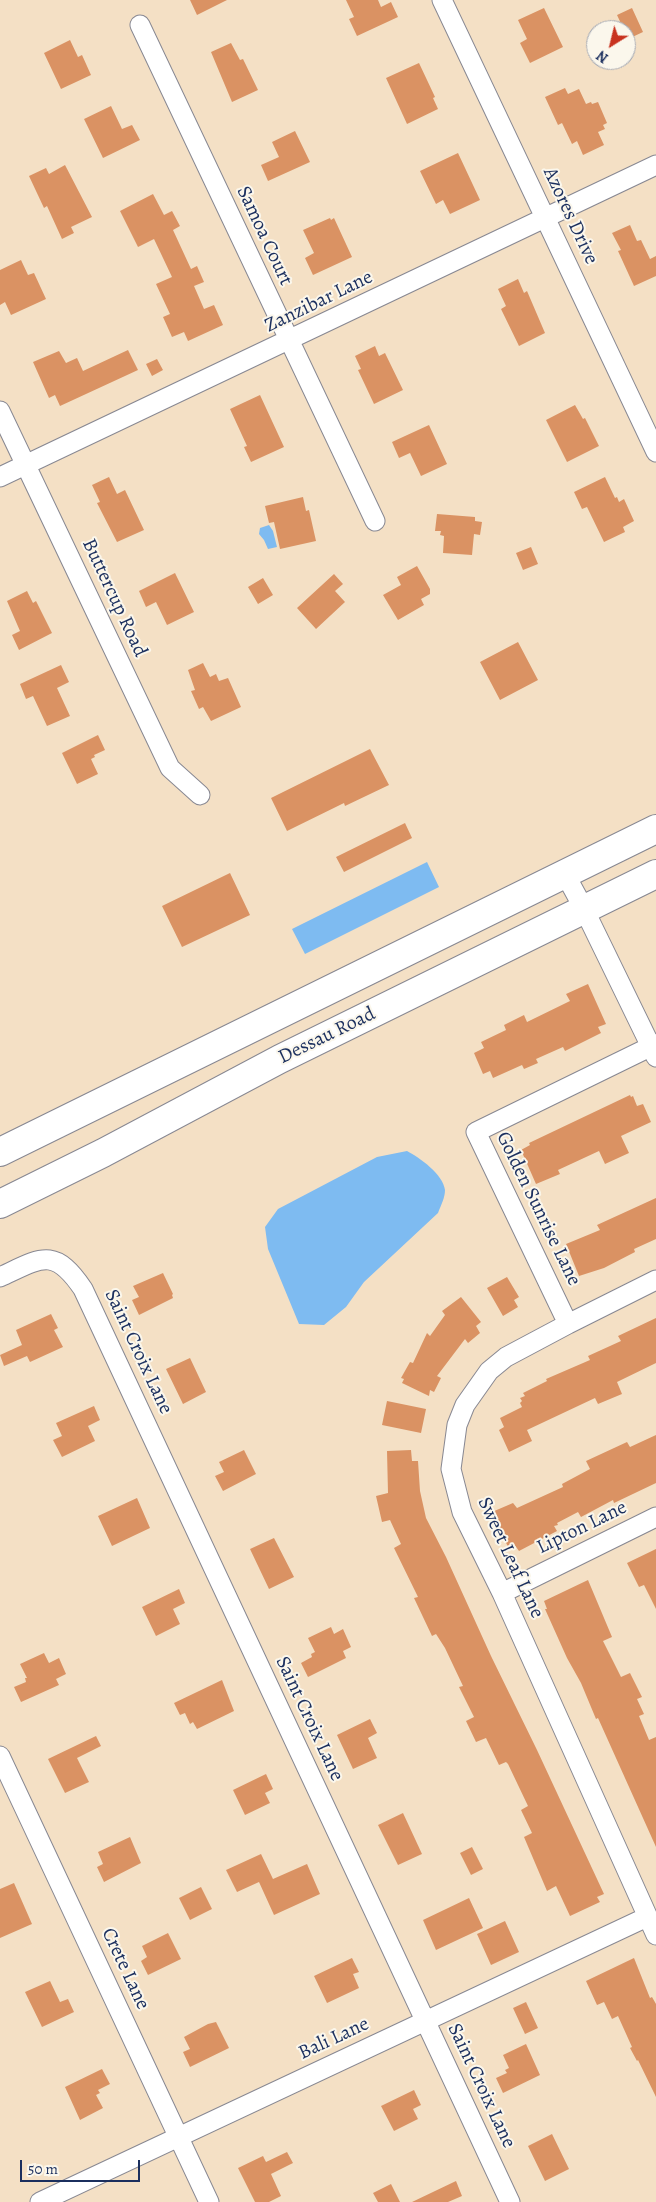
<!DOCTYPE html>
<style>
body{margin:0}
#map{position:relative;width:656px;height:2202px;overflow:hidden;background:#f4e0c5;font-family:Alegreya,serif}
canvas{display:block}
.north{position:absolute;left:586px;top:20px;width:50px;height:50px;box-sizing:border-box;background:#fbf7ec;border:1px solid #a1a7b3;border-radius:50%;rotate:216deg;font-size:14px;font-weight:700;line-height:20px;text-align:center;color:#1b2f5e}
.north::after{content:'';display:block;margin:auto;width:18px;height:22px;background:#c8321e;clip-path:polygon(50% 0,100% 100%,50% 72%,0 100%)}
.scale{position:absolute;left:20px;top:2160px;width:120px;height:22px;box-sizing:border-box;border:2px solid #1b2f5e;border-top:0;padding-left:6px;font-size:15px;line-height:18px;white-space:nowrap;color:#1b2f5e;-webkit-text-stroke:4px #fbf7ec;paint-order:stroke}
</style>
<div id="map">
<canvas width="656" height="2202"></canvas>
<div class="north">N</div>
<div class="scale">50 m</div>
</div>
<script>
const ctx = document.querySelector('canvas').getContext('2d');
ctx.lineJoin = 'round';
function fill(path, color) {
  ctx.fillStyle = color;
  ctx.fill(path, 'evenodd');
}
function stroke(path, color, width, dash) {
  ctx.strokeStyle = color;
  ctx.lineWidth = width;
  ctx.lineCap = dash ? 'butt' : 'round';
  ctx.setLineDash(dash || []);
  ctx.stroke(path);
}
function write(font, color, halo, rows, align = 'center') {
  ctx.font = font + ' Alegreya,serif';
  ctx.lineWidth = 4;
  ctx.setLineDash([]);
  ctx.textBaseline = 'middle';
  ctx.strokeStyle = halo;
  ctx.fillStyle = color;
  for (const [text, x, y, turn = 0] of rows) {
    ctx.save();
    ctx.translate(x, y);
    ctx.rotate((+turn || 0) * Math.PI / 180);
    ctx.textAlign = isNaN(turn) ? turn : align;
    if (halo) ctx.strokeText(text, 0, 0);
    ctx.fillText(text, 0, 0);
    ctx.restore();
  }
}
fill(new Path2D(`
 M269 525 273 531 277 547 268 549 264 540 259 534 260 528Z
 M427 862 439 887 305 954 292 929Z
 M407 1151C420 1158 443 1174 445 1190 445 1198 441 1205 438 1213L364 1282 346 1307 324 1325 299 1324 268 1249 265 1227 278 1209 377 1157Z`), '#7ebbf1');
fill(new Path2D(`
 M190 0H227L197 15Z
 M346 0H378L381 7 391 2 398 17 357 36 349 19 354 17Z
 M544 8 563 47 530 63 520 43 527 39 518 20Z
 M632 8 643 32 628 39 626 30H624L617 15Z
 M70 40 78 57 82 55 91 75 61 89 44 53Z
 M231 43 240 60 243 59 258 90 232 102 211 52Z
 M419 63 435 97 433 98 438 109 407 124 386 78Z
 M565 88 568 94 579 89 586 104 591 102 592 104 598 102 607 123 603 125 605 129 598 132 604 145 583 155 577 141 572 144 562 123 558 125 545 97Z
 M111 106 122 129 132 125 140 140 103 158 84 119Z
 M295 131 310 162 268 181 261 165 279 157 272 142Z
 M458 153 480 200 450 214 443 200 436 204 420 171Z
 M65 165 92 217 71 227 74 233 62 239 47 206 44 208 29 176 46 168 49 174Z
 M153 194 164 215 172 211 180 226 173 230 191 269 197 266 204 282 194 286 204 309 214 305 223 325 188 341 184 332 172 337 163 317 170 314 156 284 172 277 154 239 138 247 120 211Z
 M330 218 331 220 334 218 352 257 313 275 305 258 314 253 303 230Z
 M630 225 637 241 641 240 650 259 656 256V276L634 286 618 251 621 250 612 233Z
 M21 260 28 275 34 273 46 299 11 315 5 302 0 305V270Z
 M518 279 524 293 527 291 545 333 519 346 501 309 506 306 498 289Z
 M375 346 379 356 385 353 403 390 374 404 358 370 361 369 355 356Z
 M128 350 138 370 60 406 55 395 49 398 33 362 59 351 66 363 77 358 83 371Z
 M157 359 163 370 152 376 146 364Z
 M260 395 284 447 251 462 244 447 247 446 230 409Z
 M575 405 583 419 585 418 599 446 567 462 546 420Z
 M429 425 447 464 421 476 410 453 399 458 392 442Z
 M109 477 117 494 125 490 144 530 117 542 97 503 100 502 92 485Z
 M605 477 615 498 617 497 619 502 624 499 634 521 623 527 625 532 604 542 587 507 582 509 574 492Z
 M303 497 306 511 309 510 316 541 280 549 274 522 269 523 265 506Z
 M437 514 475 517V521L482 522 480 535 474 534 472 555 443 553 444 536 440 535 441 531H435Z
 M531 547 538 564 523 570 516 553Z
 M417 566 430 589V594L421 599 424 605 398 620 383 595 401 585 397 577Z
 M175 573 194 612 167 625 156 602 146 607 139 591Z
 M334 574 343 584 335 591 345 602 316 629 297 608Z
 M263 578 273 595 258 604 248 587Z
 M27 591 33 603 36 601 52 633 19 650 12 635 20 631 7 601Z
 M518 642 538 680 500 700 480 662Z
 M203 663 210 677 216 674 219 681 228 678 241 707 211 721 203 707 199 709 191 691 195 690 188 670Z
 M61 665 69 682 57 688 70 716 47 726 33 696 26 699 20 684Z
 M98 735 105 750 94 755 95 757 91 759 98 774 77 784 62 753Z
 M370 749 389 785 345 806 344 803 287 831 271 798Z
 M405 823 412 838 344 872 336 857Z
 M230 873 250 915 182 947 162 906Z
 M588 984 606 1024 598 1027 601 1033 565 1051 563 1047 536 1059 538 1063 524 1069 522 1065 493 1078 490 1071 483 1074 474 1053 484 1048 481 1042 506 1030 504 1025 524 1015 527 1022 570 1001 566 994Z
 M630 1095 631 1097 633 1096 637 1106 643 1104 651 1122 621 1136 629 1153 605 1164 599 1151 558 1170 560 1174 536 1184 521 1150 530 1145 529 1143Z
 M656 1198V1239L634 1249 635 1252 604 1268 579 1276 566 1244 600 1230 597 1225Z
 M163 1273 173 1294 172 1295 173 1298 139 1315 132 1300 139 1297 133 1286Z
 M507 1277 519 1297 514 1300 518 1307 503 1316 487 1288Z
 M461 1297 481 1322 476 1326 480 1333 468 1343 465 1339 437 1376 441 1378 434 1392 430 1390 429 1396 402 1383 404 1379 401 1378 410 1362 413 1363 427 1333 430 1336 445 1315 442 1311Z
 M51 1314 58 1328 54 1330 63 1347 30 1362 27 1356 4 1366 0 1355 22 1345 16 1330Z
 M656 1318V1363L617 1382 622 1394 598 1404 595 1398 527 1430 532 1441 509 1452 499 1430 504 1427 500 1418 522 1407 520 1403 522 1401 520 1398 525 1396 523 1393 547 1381 546 1379 590 1360 588 1356 621 1341 618 1336Z
 M190 1358 206 1392 183 1404 166 1369Z
 M387 1401 426 1409 421 1433 382 1425Z
 M94 1406 100 1420 88 1426 95 1441 62 1457 53 1440 62 1436 56 1423Z
 M656 1435V1483L614 1503 613 1500 581 1517 578 1512 557 1523 558 1525 554 1526 557 1531 519 1551 514 1544 508 1547 492 1512 513 1503 517 1508 563 1487 562 1484 590 1469 586 1461 627 1442 630 1447Z
 M244 1450 256 1474 223 1491 215 1476 224 1472 219 1462Z
 M411 1450 412 1461H418L420 1491 426 1518 446 1557 491 1656 537 1750 604 1894 597 1897 600 1902 570 1916 556 1886 547 1891 524 1837 532 1833 521 1810 528 1806 508 1764 506 1762 499 1765 486 1738 476 1742 466 1721 474 1717 459 1687 463 1686 445 1648 436 1634 432 1636 414 1598 418 1597 394 1548 401 1544 390 1520 382 1522 376 1496 388 1493 387 1451Z
 M137 1498 150 1528 112 1546 98 1516Z
 M274 1538 294 1577 269 1589 250 1549Z
 M656 1549V1609L644 1585 639 1587 627 1563Z
 M588 1580 612 1637 603 1641 621 1677 630 1673 642 1697 637 1699 644 1714 639 1716 649 1740 656 1737V1847L598 1718 596 1719 581 1683 567 1658 545 1609H547L544 1601Z
 M179 1589 185 1603 173 1609 180 1624 156 1636 142 1607Z
 M331 1627 334 1634 343 1629 351 1647 343 1651 346 1658 308 1677 301 1663 312 1657 311 1654 315 1652 308 1638Z
 M44 1653 49 1663 59 1658 66 1674 56 1679 59 1685 21 1702 14 1687 26 1682 25 1678H27L20 1664Z
 M222 1680 234 1711 197 1729 193 1722 190 1724 185 1713 180 1715 174 1703Z
 M370 1719 377 1733 368 1738 377 1758 353 1769 337 1735Z
 M96 1736 101 1746 77 1758 89 1782 65 1793 48 1759Z
 M266 1774 273 1789 265 1793 270 1803 245 1815 233 1790Z
 M403 1813 422 1854 398 1865 378 1825Z
 M130 1837 141 1863 104 1882 97 1867 103 1864 98 1852Z
 M472 1847 483 1869 471 1875 460 1853Z
 M261 1854 273 1879 307 1864 320 1894 274 1915 259 1882 237 1892 226 1870Z
 M14 1883 32 1924 0 1938V1889Z
 M201 1887 212 1909 190 1920 179 1898Z
 M469 1898 483 1928 436 1950 423 1920Z
 M505 1921 519 1952 491 1965 477 1934Z
 M168 1933 181 1959 148 1975 141 1961 147 1957 142 1946Z
 M352 1958 359 1972 353 1974 359 1988 327 2003 314 1976Z
 M634 1958 650 1998 652 1997 656 2004V2097L638 2060 637 2061 630 2048 632 2047 618 2016 612 2019 604 2002 597 2005 586 1981Z
 M50 1981 60 2002 68 1999 74 2012 42 2027 25 1992Z
 M526 2002 538 2028 525 2034 513 2008Z
 M216 2022 229 2048 190 2067 183 2052 190 2049 184 2037 208 2024Z
 M526 2044 540 2075 503 2093 496 2078 507 2073 505 2070 509 2068 503 2055Z
 M102 2069 110 2084 98 2090 100 2093 96 2095 103 2108 80 2120 65 2087Z
 M414 2090 421 2105 413 2109 418 2119 394 2131 381 2106Z
 M552 2134 569 2169 545 2181 528 2146Z
 M287 2152 293 2163 271 2174 281 2196 269 2202H255L238 2168 263 2156 266 2162Z
 M456 2181 462 2196 448 2202H412Z
 M391 2184 400 2202H378L373 2193Z`), '#da9263');
const street = new Path2D(`
 M442 0 656 452
 M140 25 375 521
 M0 411 170 768 200 795
 M0 477 656 165
 M565 874 584 909 656 1057
 M0 1277C41 1258 54 1246 83 1289L510 2202
 M656 1280 568 1324 506 1357 489 1371 465 1405 457 1425 451 1469 462 1512 502 1593 656 1935
 M568 1324 476 1132 656 1044
 M502 1593 656 1517
 M0 1756 209 2202
 M40 2202 647 1917`);
const primary = new Path2D(`
 M0 1152 656 829
 M0 1204 103 1153 280 1059 656 874`);
stroke(street, '#888892', 21);
stroke(primary, '#888892', 30);
stroke(street, '#fff', 19);
stroke(primary, '#fff', 28);
write('20px', '#1b2f5e', '#fbf7ec', [
 ["Azores Drive",570,216,65],
 ["Samoa Court",264,236,65],
 ["Zanzibar Lane",319,302,-26],
 ["Buttercup Road",114,598,65],
 ["Dessau Road",327,1036,-26],
 ["Golden Sunrise Lane",538,1209,64],
 ["Saint Croix Lane",138,1352,65],
 ["Lipton Lane",582,1528,-26],
 ["Sweet Leaf Lane",510,1558,65],
 ["Saint Croix Lane",309,1719,65],
 ["Crete Lane",125,1969,65],
 ["Bali Lane",334,2039,-25],
 ["Saint Croix Lane",481,2086,65]
]);
</script>
